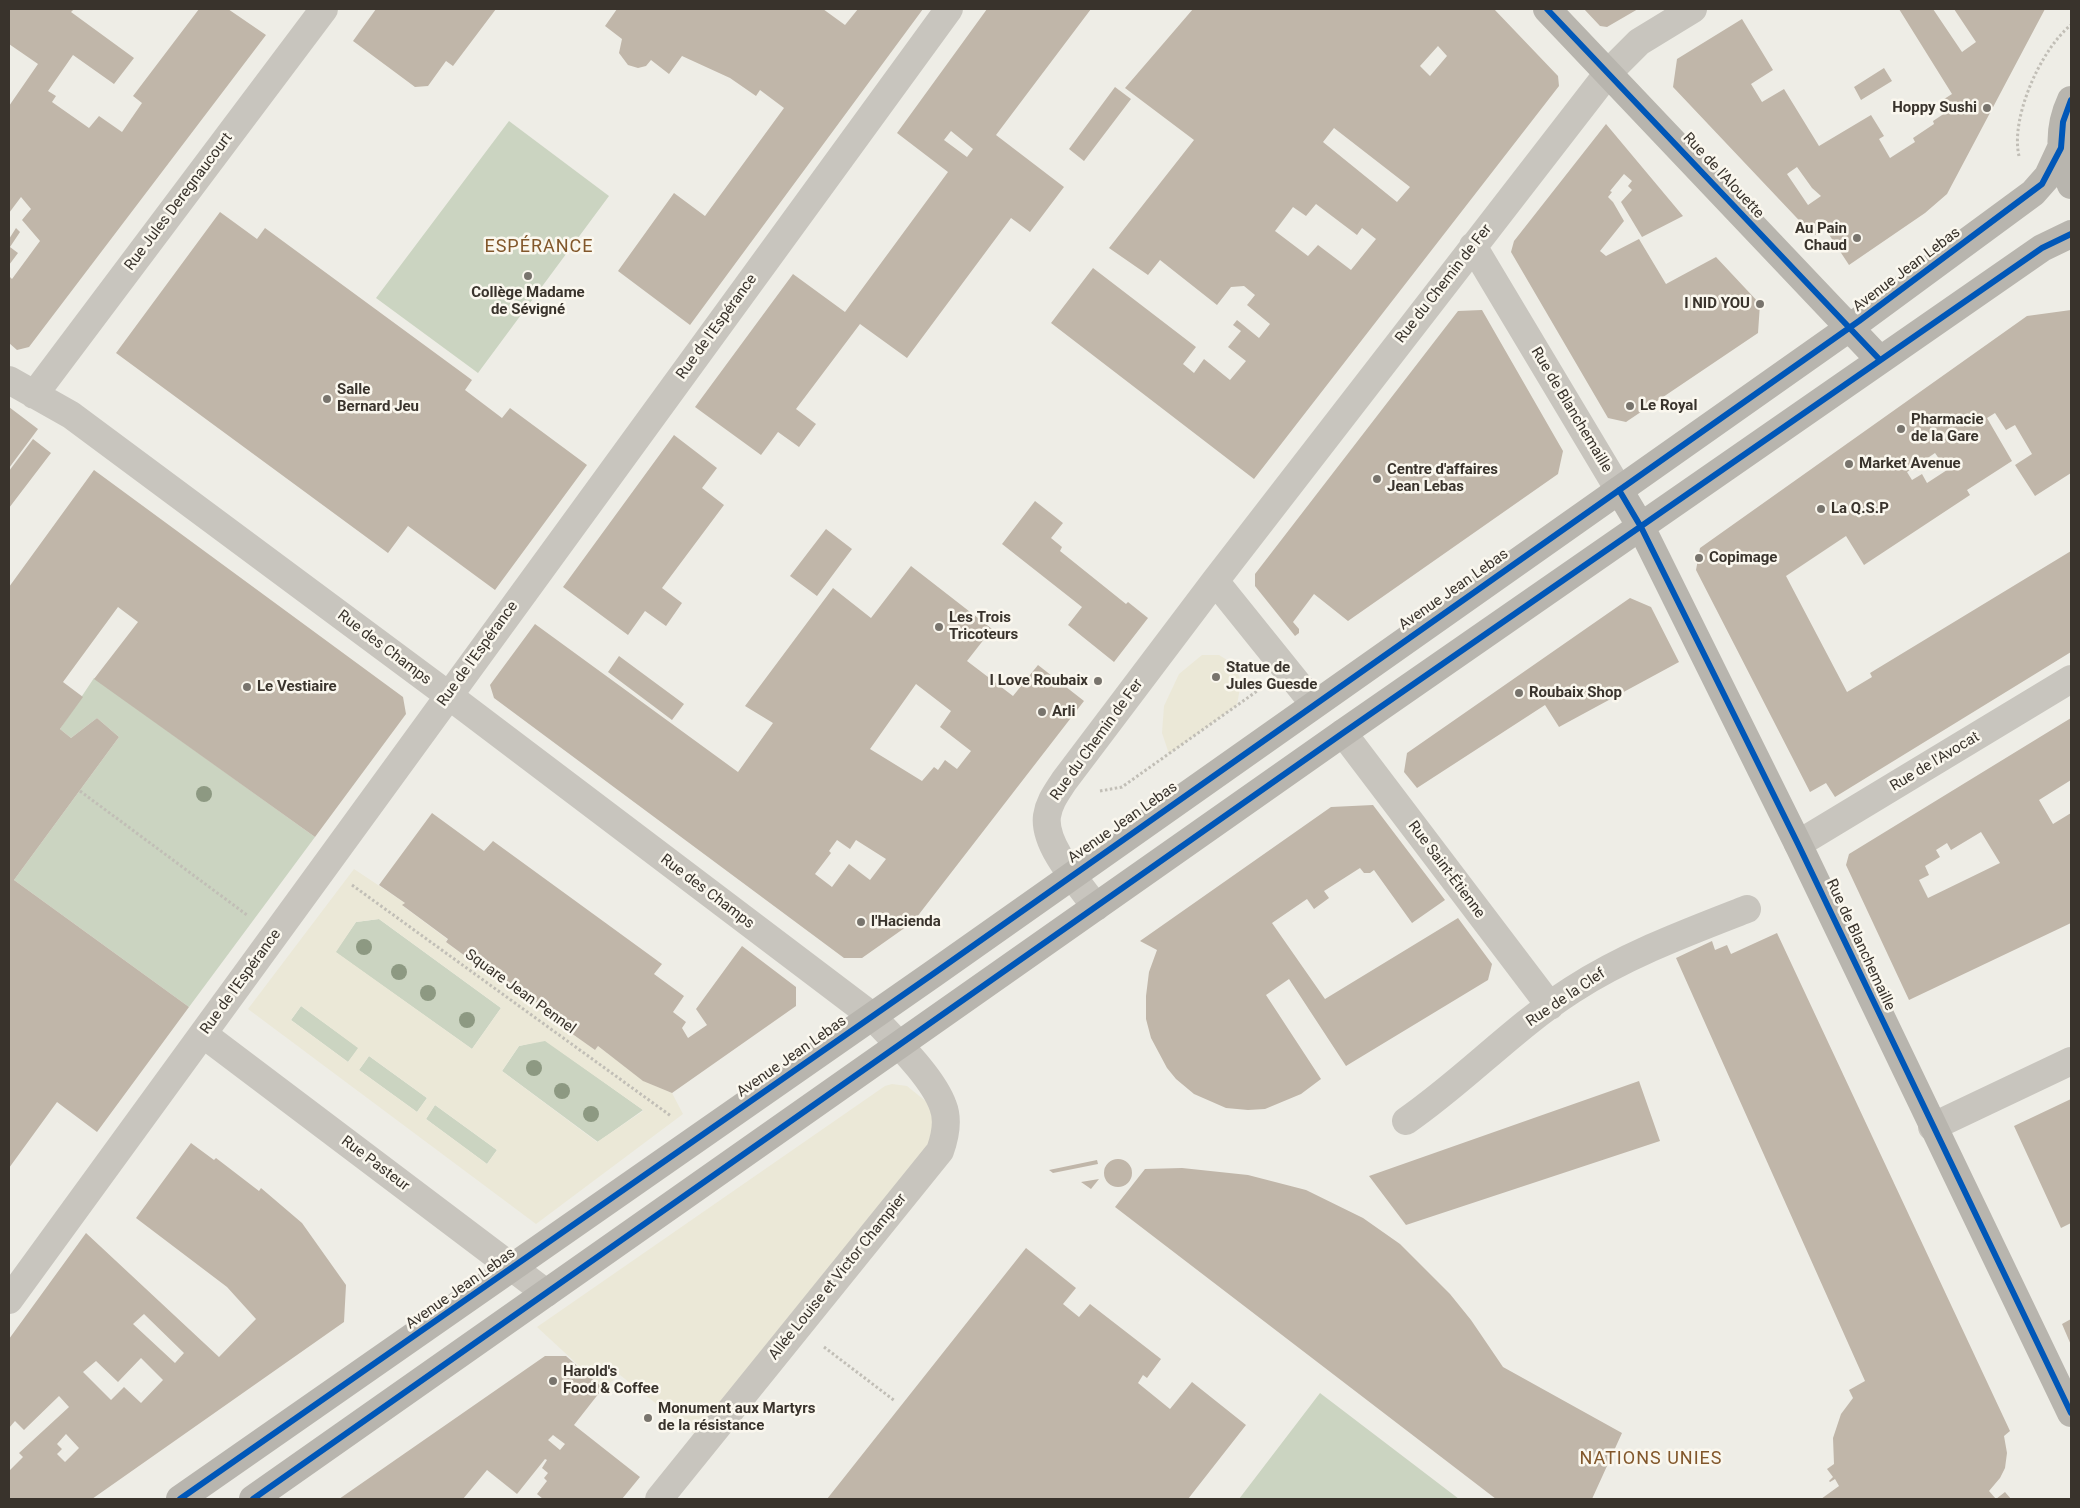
<!DOCTYPE html>
<meta charset="utf-8">
<style>
body{margin:0}
#map{position:relative;width:2080px;height:1508px;overflow:hidden;background:#eeede6;font-family:Roboto,sans-serif}
canvas{display:block}
.frame{position:absolute;inset:0;border:10px solid #39332c;pointer-events:none}
</style>
<div id="map">
<canvas width="2080" height="1508"></canvas>
<div class="frame"></div>
</div>
<script>
const ctx = document.querySelector('canvas').getContext('2d');
ctx.lineJoin = 'round';
function fill(path, color) {
  ctx.fillStyle = color;
  ctx.fill(path, 'evenodd');
}
function stroke(path, color, width, dash) {
  ctx.strokeStyle = color;
  ctx.lineWidth = width;
  ctx.lineCap = dash ? 'butt' : 'round';
  ctx.setLineDash(dash || []);
  ctx.stroke(path);
}
function write(font, color, halo, rows, align = 'center') {
  ctx.font = font + ' Roboto,sans-serif';
  ctx.lineWidth = 5;
  ctx.setLineDash([]);
  ctx.textBaseline = 'middle';
  ctx.strokeStyle = halo;
  ctx.fillStyle = color;
  for (const [text, x, y, turn = 0] of rows) {
    ctx.save();
    ctx.translate(x, y);
    ctx.rotate((+turn || 0) * Math.PI / 180);
    ctx.textAlign = isNaN(turn) ? turn : align;
    if (halo) ctx.strokeText(text, 0, 0);
    ctx.fillText(text, 0, 0);
    ctx.restore();
  }
}
fill(new Path2D(`
 M509 121 609 196 478 373 376 298Z
 M94 678 315 837 189 1007 14 880 119 737 97 718 71 738 60 729Z
 M379 919 501 1008 472 1049 335 952 356 922Z
 M301 1006 359 1048 348 1062 291 1020Z
 M545 1040 643 1110 598 1142 502 1071 519 1046Z
 M369 1056 427 1098 417 1112 359 1070Z
 M435 1105 497 1150 487 1164 426 1119Z
 M1320 1393 1459 1499H1239Z`), '#cbd4c1');
fill(new Path2D(`
 M1202 655H1219L1235 665 1241 682 1237 705 1169 754 1162 733 1164 706 1179 674Z
 M354 869 405 903 403 906 447 939 446 942 475 964 478 960 566 1024 564 1028 595 1050 598 1046 644 1081 672 1093 683 1114 536 1224 248 1009ZM379 919 501 1008 472 1049 336 952 356 922ZM301 1006 358 1048 348 1062 291 1020ZM545 1041 643 1110V1111L597 1142 502 1071 519 1046ZM369 1056 427 1098 417 1112 359 1070ZM435 1105 497 1150 487 1164 426 1119Z
 M892 1084 907 1086 928 1103 934 1116 932 1140 697 1436 620 1375 603 1388 537 1327 885 1086Z`), '#ebe8d7');
fill(new Path2D(`
 M9 9H74L71 12 134 58 114 84 73 55 48 91 56 96 52 102 89 128 99 116 122 132 142 103 133 96 199 9H228L266 35 29 347 17 350 9 343V276L12 279 40 241 22 220 31 209 21 197 9 213V106L38 64 9 44Z
 M376 9H496L453 66 446 61 428 86 415 87 353 41Z
 M617 9H823L845 25 858 9H923L690 325 618 271 674 193 705 216 784 108 760 90 756 96 730 78 682 56 669 74 651 60 646 66 638 68 628 65 619 53 622 39 605 26Z
 M987 9H1091L996 135 1064 187 1030 232 1011 218 907 358 860 324 796 409 816 424 799 447 778 432 761 455 695 407 793 274 845 312 948 172 897 133ZM951 131 973 149 967 157 944 140Z
 M1193 9H1494L1558 76 1559 86 1254 479 1051 323 1093 268 1196 347 1183 364 1194 373 1204 359 1230 380 1246 361 1228 347 1241 331 1233 325 1237 320 1259 338 1270 324 1247 305 1255 295 1244 286 1231 287 1217 305 1160 260 1148 275 1109 248 1194 140 1125 88ZM1438 46 1447 56 1430 76 1420 66ZM1334 128 1410 187 1397 202 1323 142ZM1316 204 1357 235 1362 228 1376 239 1351 270 1318 245 1308 256 1275 231 1293 207 1306 216Z
 M1584 9H1638L1607 27 1600 26Z
 M1899 9H1933L1962 52 1976 42 1954 9H2045L1947 194 1925 213 1849 265 1824 227 1817 235 1812 234 1673 87 1677 59 1742 19 1773 70 1751 84 1762 102 1784 89 1819 146 1871 115 1884 136 1879 139 1890 158 1915 142 1913 138 1934 124 1933 121 1948 111 1941 101 1952 94ZM1797 167 1812 188 1821 196 1808 205 1787 174Z
 M1884 68 1892 81 1861 100 1854 87Z
 M1115 87 1131 99 1084 161 1069 149Z
 M1606 124 1683 216 1642 237 1621 202 1632 190 1628 186 1632 181 1624 174 1610 191 1612 192 1608 197 1613 202 1624 221 1600 251 1606 256 1639 239 1666 284 1716 257 1760 304 1758 333 1626 422 1608 418 1511 252 1514 241Z
 M220 212 257 239 265 228 472 380 465 390 502 418 510 408 587 465 495 590 408 526 388 553 116 353Z
 M16 228 20 232 10 247 18 253 9 265V239Z
 M1482 310 1563 451 1558 474 1348 621 1314 594 1293 622 1299 629V633L1295 636 1255 586V574L1458 311Z
 M2071 310V473L2035 496 2015 465 2032 454 2015 425 2006 430 1995 413 1987 418 2012 461 1967 490 1970 495 1864 565 1846 536 1786 576 1847 692 1872 677 1870 673 2071 551V652L1835 797 1826 783 1810 792 1696 570 1700 548 2027 316ZM1935 453 1947 470 1927 483 1922 474 1912 480 1907 472Z
 M9 407 38 429 9 468Z
 M674 435 717 468 702 488 724 505 662 588 682 603 666 626 645 611 628 635 563 587Z
 M33 439 51 453 9 508V471Z
 M94 470 403 697 406 714 315 837 94 679 138 622 118 607 63 682 83 697 60 729 71 738 97 718 119 737 14 880 189 1007 97 1132 57 1102 9 1168V587Z
 M1035 501 1063 523 1051 538 1062 547 1060 551 1126 604 1128 602 1148 618 1114 662 1068 625 1082 607 1002 544Z
 M826 529 852 549 817 596 790 576Z
 M911 566 992 629 967 661 1013 696 1038 665 1084 701 913 922 862 958H844L494 698 490 685 535 624 738 772 773 723 745 706 833 588 871 618ZM916 684 951 711 940 727 971 751 957 769 945 760 938 770 934 767 922 781 870 749ZM837 840 850 849 856 840 886 859 870 880 849 864 832 887 815 874 831 853 829 851Z
 M1630 598 1651 607 1679 662 1559 727 1545 705 1417 788 1404 772 1407 753Z
 M619 656 684 704 672 720 608 672Z
 M2071 718V780L2039 800 2053 824 2071 813V923L1909 1000 1846 865 1849 854ZM1981 832 2000 863 1928 898 1919 880 1929 875 1925 866 1940 857 1936 850 1947 843 1951 850Z
 M1373 805 1445 900 1412 923 1374 870 1370 873H1364L1360 868 1324 891 1329 898 1314 909 1307 899 1272 923 1325 999 1458 918 1492 964 1488 980 1346 1066 1289 979 1266 995 1321 1079 1301 1094 1265 1109 1248 1110 1226 1108 1194 1094 1176 1079 1167 1068 1151 1038 1146 1019V996L1149 972 1157 950 1140 941 1331 807Z
 M432 813 484 851 493 841 662 964 654 974 684 996 673 1012 686 1022 682 1028 688 1038 707 1025 696 1009 742 946 796 987V1006L672 1093 643 1081 598 1046 595 1050 564 1028 566 1024 478 960 476 964 446 942 448 939 402 905 405 903 379 885Z
 M1777 933 2010 1431 2004 1436 2007 1453 2005 1468 2000 1478 1989 1491 1996 1499 2005 1492 2011 1499H1821L1839 1486 1835 1479 1830 1482 1829 1481 1833 1477 1827 1469 1834 1464 1833 1438 1841 1414 1853 1398 1849 1390 1865 1381 1676 958 1712 941 1715 950 1727 945 1731 954Z
 M1639 1081 1660 1141 1406 1225 1369 1176Z
 M2071 1099V1223L2061 1228 2014 1126Z
 M191 1143 214 1160 216 1158 259 1191 261 1188 302 1223 346 1285 344 1322 92 1499H9V1471L23 1457 19 1453 69 1407 59 1396 24 1430 15 1421 9 1428V1339L86 1233 219 1357 256 1319 227 1287 136 1218ZM144 1314 184 1353 175 1363 133 1324ZM141 1358 163 1380 141 1403 124 1387 111 1400 83 1372 96 1361 118 1382ZM66 1434 79 1448 65 1462 57 1454 62 1449 57 1444Z
 M1104 1173a14 14 0 1 1 28 0a14 14 0 1 1-28 0Z
 M1097 1160 1098 1164 1053 1173 1049 1170Z
 M1182 1168 1248 1175 1306 1190 1363 1218 1400 1244 1450 1294 1471 1320 1503 1367 1622 1433 1592 1499H1496L1115 1207 1145 1169Z
 M1099 1179 1091 1189 1081 1182Z
 M1026 1248 1076 1288 1063 1304 1079 1317 1090 1304 1161 1359 1147 1378 1143 1375 1138 1383 1170 1409 1192 1382 1246 1425 1188 1499H827Z
 M2071 1319V1345L2062 1324Z
 M545 1356H566L603 1388 574 1425 640 1477 622 1499H543L537 1494 547 1481 544 1478 548 1473 542 1468 547 1460 545 1459 517 1494 487 1470 463 1499H339ZM553 1435 565 1444 560 1450 548 1440Z`), '#c0b6a9');
stroke(new Path2D(`
 M2019 156C2010 118 2041 49 2071 25
 M80 791 247 915
 M1100 791 1122 787 1260 689
 M352 885 671 1116
 M824 1347 895 1401`), '#c1beb6', 3, [2.5, 2.5]);
stroke(new Path2D(`
 M1473 246 1619 490
 M9 380 71 415 448 695 872 1016C893 1039 933 1077 943 1106 949 1121 945 1137 940 1151L659 1499
 M34 395 324 9
 M1215 581 1314 704
 M1343 733 1550 1006
 M1798 844 2071 679
 M1096 907C1079 884 1043 845 1047 816 1049 802 1057 792 1064 781L1215 581 1608 73 1639 42 1693 9
 M203 1034 546 1293
 M1406 1121C1464 1081 1513 1028 1572 990 1626 955 1688 932 1747 909
 M1932 1127 2071 1061
 M9 1300 949 9`), '#c8c5be', 28);
stroke(new Path2D(`
 M1547 9 1880 360
 M2071 100C2058 128 2059 157 2071 185
 M1619 490 1641 527 1798 844 2071 1413
 M180 1499 933 974 1859 321 2033 193 2048 176 2061 148
 M253 1499 1343 733 2042 248 2071 234`), '#b8b5ae', 28);
stroke(new Path2D(`
 M1547 9 1880 360
 M1619 490 1641 527 1798 844 2071 1413
 M180 1499 933 974 1859 321 2042 184 2061 148 2063 122 2071 100
 M253 1499 1343 733 2042 248 2071 234`), '#0057b8', 6);
ctx.fillStyle = '#8d9982';
for (const [x, y] of [
 [204,794],
 [364,947],
 [399,972],
 [428,993],
 [467,1020],
 [534,1068],
 [562,1091],
 [591,1114]
]) {
  ctx.beginPath();
  ctx.arc(x, y, 8, 0, 2 * Math.PI);
  ctx.fill();
}
for (const [x, y, r, color] of [
 [1987,108,5,"#78746d"],
 [1857,238,5,"#78746d"],
 [528,276,5,"#78746d"],
 [1760,304,5,"#78746d"],
 [327,399,5,"#78746d"],
 [1630,406,5,"#78746d"],
 [1901,429,5,"#78746d"],
 [1849,464,5,"#78746d"],
 [1377,479,5,"#78746d"],
 [1821,509,5,"#78746d"],
 [1699,558,5,"#78746d"],
 [939,627,5,"#78746d"],
 [1216,677,5,"#78746d"],
 [1098,681,5,"#78746d"],
 [247,687,5,"#78746d"],
 [1519,693,5,"#78746d"],
 [1042,712,5,"#78746d"],
 [861,922,5,"#78746d"],
 [553,1381,5,"#78746d"],
 [648,1418,5,"#78746d"]
]) {
  const dot = new Path2D();
  dot.arc(x, y, r, 0, 2 * Math.PI);
  ctx.fillStyle = color;
  ctx.fill(dot);
  stroke(dot, '#faf7ee', 2);
}
write('bold 15px', '#39332c', '#faf7ee', [
 ["Hoppy Sushi",1977,108,"right"],
 ["Au Pain",1847,229,"right"],
 ["Chaud",1847,246,"right"],
 ["Collège Madame",528,293,"center"],
 ["de Sévigné",528,310,"center"],
 ["I NID YOU",1750,304,"right"],
 ["Salle",337,390],
 ["Bernard Jeu",337,407],
 ["Le Royal",1640,406],
 ["Pharmacie",1911,420],
 ["de la Gare",1911,437],
 ["Market Avenue",1859,464],
 ["Centre d'affaires",1387,470],
 ["Jean Lebas",1387,487],
 ["La Q.S.P",1831,509],
 ["Copimage",1709,558],
 ["Les Trois",949,618],
 ["Tricoteurs",949,635],
 ["Statue de",1226,668],
 ["Jules Guesde",1226,685],
 ["I Love Roubaix",1088,681,"right"],
 ["Le Vestiaire",257,687],
 ["Roubaix Shop",1529,693],
 ["Arli",1052,712],
 ["l'Hacienda",871,922],
 ["Harold's",563,1372],
 ["Food & Coffee",563,1389],
 ["Monument aux Martyrs",658,1409],
 ["de la résistance",658,1426]
], 'left');
write('15px', '#39332c', '#faf7ee', [
 ["Rue de l'Alouette",1723,176,47],
 ["Rue Jules Deregnaucourt",179,202,-53],
 ["Avenue Jean Lebas",1907,270,-37],
 ["Rue du Chemin de Fer",1444,284,-52],
 ["Rue de l'Espérance",717,327,-54],
 ["Rue de Blanchemaille",1571,410,59],
 ["Avenue Jean Lebas",1454,590,-35],
 ["Rue des Champs",384,648,37],
 ["Rue de l'Espérance",478,654,-54],
 ["Rue du Chemin de Fer",1097,740,-54],
 ["Rue de l'Avocat",1935,762,-31],
 ["Avenue Jean Lebas",1123,823,-35],
 ["Rue Saint-Étienne",1446,870,53],
 ["Rue des Champs",707,892,37],
 ["Rue de Blanchemaille",1860,945,65],
 ["Rue de l'Espérance",241,982,-54],
 ["Square Jean Pennel",520,992,36],
 ["Rue de la Clef",1566,998,-34],
 ["Avenue Jean Lebas",792,1057,-35],
 ["Rue Pasteur",375,1164,37],
 ["Allée Louise et Victor Champier",838,1277,-51],
 ["Avenue Jean Lebas",461,1289,-35]
]);
ctx.letterSpacing = '1px';
write('18px', '#82572b', '#faf7ee', [
 ["ESPÉRANCE",539,247],
 ["NATIONS UNIES",1651,1459]
]);
ctx.letterSpacing = '0px';
</script>
